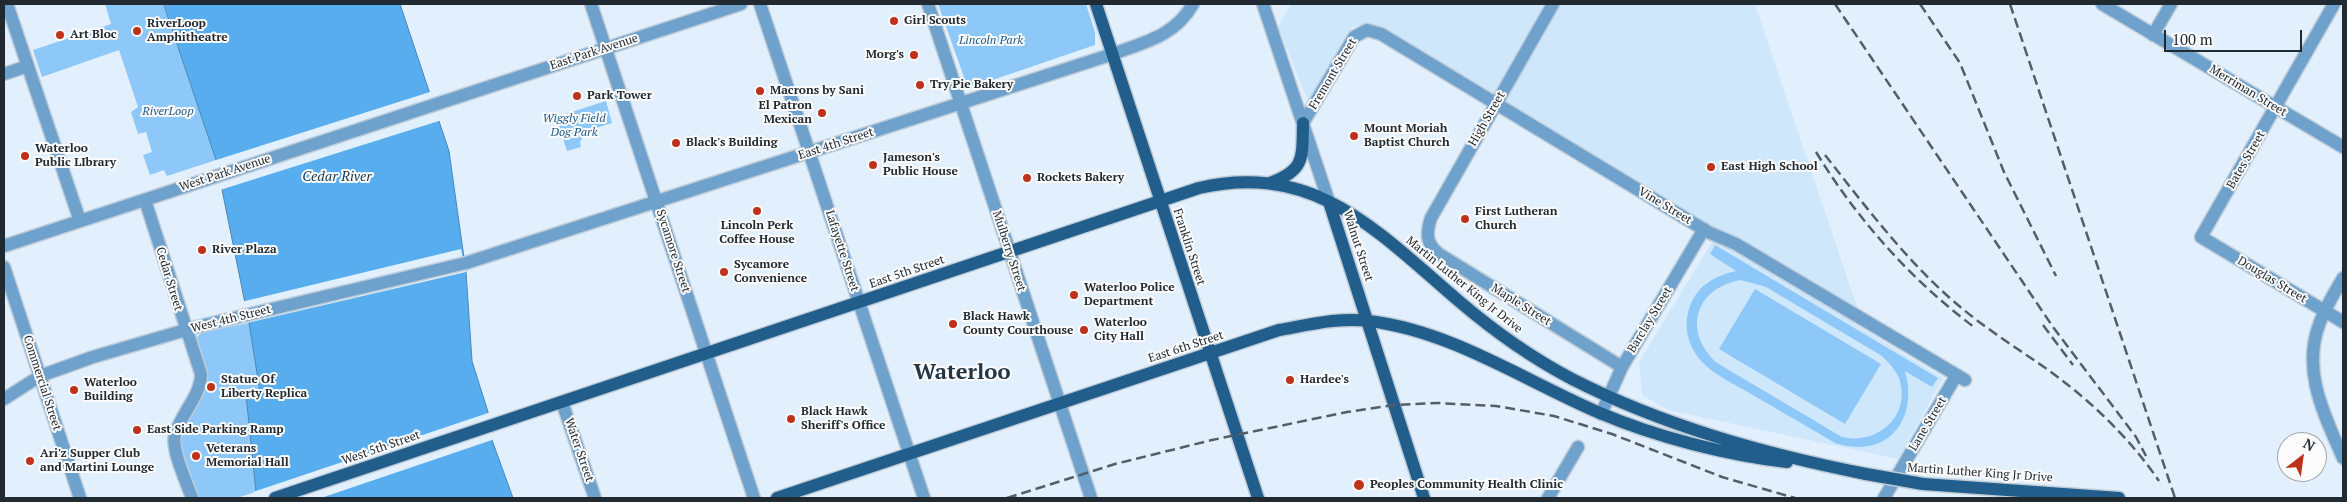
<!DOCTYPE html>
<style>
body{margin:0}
#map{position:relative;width:2347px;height:502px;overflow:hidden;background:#e2f0fd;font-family:"PT Serif",serif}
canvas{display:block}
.frame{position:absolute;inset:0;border:5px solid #212a31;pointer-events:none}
.north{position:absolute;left:2277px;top:432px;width:50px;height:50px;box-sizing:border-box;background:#fbfbfb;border:1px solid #a4a7aa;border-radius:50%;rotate:30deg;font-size:14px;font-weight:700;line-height:20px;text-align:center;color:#212a31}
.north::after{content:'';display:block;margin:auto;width:18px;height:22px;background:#bd321a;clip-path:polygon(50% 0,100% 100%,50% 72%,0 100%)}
.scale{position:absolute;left:2164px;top:30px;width:138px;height:22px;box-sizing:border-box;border:2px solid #212a31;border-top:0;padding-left:6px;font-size:15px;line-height:18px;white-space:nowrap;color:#212a31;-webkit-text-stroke:4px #fbfbfb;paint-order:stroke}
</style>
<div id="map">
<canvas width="2347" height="502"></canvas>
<div class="frame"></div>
<div class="north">N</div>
<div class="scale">100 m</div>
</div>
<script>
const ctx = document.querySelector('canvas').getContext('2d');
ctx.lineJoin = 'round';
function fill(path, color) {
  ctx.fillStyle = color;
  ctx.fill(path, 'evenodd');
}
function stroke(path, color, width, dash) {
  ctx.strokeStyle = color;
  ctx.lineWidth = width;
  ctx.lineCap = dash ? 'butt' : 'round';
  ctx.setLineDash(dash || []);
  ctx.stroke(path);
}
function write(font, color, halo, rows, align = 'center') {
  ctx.font = font + ' "PT Serif",serif';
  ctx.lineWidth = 4;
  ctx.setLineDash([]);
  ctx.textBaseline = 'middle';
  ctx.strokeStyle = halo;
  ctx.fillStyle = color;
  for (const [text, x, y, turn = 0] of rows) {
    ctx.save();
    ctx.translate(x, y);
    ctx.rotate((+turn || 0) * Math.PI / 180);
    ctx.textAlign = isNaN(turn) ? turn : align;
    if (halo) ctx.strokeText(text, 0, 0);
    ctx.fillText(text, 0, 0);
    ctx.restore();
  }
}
fill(new Path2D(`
 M1291 4H1755L1858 310 1853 323 1943 378 1898 459 1668 410 1642 395 1639 362 1718 232 1372 23 1353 27 1309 103 1278 27Z`), '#cfe7fb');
fill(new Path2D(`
 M105 4H164L216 160 167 176 164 170 150 175 143 155 152 152 146 132 138 134 131 112 138 107 119 50 42 77 33 50 111 24Z
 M938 4H1086L1095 32V45L975 86 970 85 965 80Z
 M606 101 612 123 587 131 580 142 581 147 567 151 556 117Z
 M1715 245 1938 378 1932 387 1905 371C1919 420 1887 460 1835 443 1808 427 1780 411 1753 395 1733 383 1708 373 1695 353 1686 339 1684 321 1690 306 1698 285 1715 276 1736 271L1710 254ZM1741 280 1766 287 1882 356C1889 363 1897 371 1900 381 1910 418 1876 445 1842 437L1717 363C1682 331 1695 288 1741 280Z
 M1755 289 1881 364 1845 424 1719 349Z
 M249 323 260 392 246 395 256 492 236 498H197L180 446V434L202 391 197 337 202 332Z`), '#8dc8f9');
const water = new Path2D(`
 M164 4H400L449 151 466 272 472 361 488 412 492 440 513 498H258L256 492 246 395 260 392 249 323 216 160Z`);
fill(water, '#58adef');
stroke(water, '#4886b6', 1);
fill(new Path2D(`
 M433 91 442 120 220 190 213 161Z
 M461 249 466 272 247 323 241 302Z
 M491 412 495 439 321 498H256L253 492Z`), '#e2f0fd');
const minor = new Path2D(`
 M7 4 80 221
 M591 4 754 498
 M760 4 924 498
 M928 4 1091 498
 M1263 4 1329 202
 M1553 4 1431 218C1426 233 1426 244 1439 254L1622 367
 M2102 4 2343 147
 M2334 4 2201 237 2343 322
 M2153 35 2171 4
 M4 74 28 66
 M1303 123 1354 37 1367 30 1381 34 1708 232 1736 244 1965 380
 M145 200 201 374C201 396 181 413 175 435 171 450 187 483 192 498
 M4 246 741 4
 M4 267 80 498
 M2343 278C2335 292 2326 306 2320 322 2301 370 2324 414 2343 458
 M4 399 40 376 93 357 196 327 466 263 1113 54C1145 42 1175 36 1193 4
 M562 402 595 498
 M1601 414 1622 367 1704 229
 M1548 498 1578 447
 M1884 498 1956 376`);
const major = new Path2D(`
 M1096 4 1258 498
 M1270 183C1306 170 1302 157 1303 123
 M1329 202 1424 498
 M1923 484 2119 498
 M275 498 1199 188C1316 161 1379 233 1460 302 1494 331 1532 358 1572 379 1664 426 1765 454 1866 474
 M777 498 1279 330C1308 325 1339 317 1369 321 1452 331 1525 381 1600 413 1656 437 1727 455 1787 462`);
stroke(minor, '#bfccd8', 15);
stroke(major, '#bfccd8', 15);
stroke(minor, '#6ea2cd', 12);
stroke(major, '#215e8b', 12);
stroke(new Path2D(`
 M1835 4 2053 327 2136 437 2146 456
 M1920 4 1960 63 2004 172 2056 276
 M2010 4 2175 498
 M1816 152C1857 219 1911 280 1974 327
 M1825 155C1866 207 1908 263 1958 305 1985 328 2015 347 2044 367 2088 398 2129 437 2159 481
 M2043 325 2073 365
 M1007 498 1115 464 1212 440 1347 412 1394 405 1438 403 1496 406 1554 416 1612 434 1722 477 1795 498`), '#545e67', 2.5, [10, 5]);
const majorBridge = new Path2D(`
 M1866 474 1923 484`);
stroke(majorBridge, '#bfccd8', 15, []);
stroke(majorBridge, '#215e8b', 12);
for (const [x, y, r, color] of [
 [894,21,5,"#bd321a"],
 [137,31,5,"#bd321a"],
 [60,35,5,"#bd321a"],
 [914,55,5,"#bd321a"],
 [920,85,5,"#bd321a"],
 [760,91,5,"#bd321a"],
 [577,96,5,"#bd321a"],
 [822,113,5,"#bd321a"],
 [1354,136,5,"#bd321a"],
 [676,143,5,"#bd321a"],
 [25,156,5,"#bd321a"],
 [873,165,5,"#bd321a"],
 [1711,167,5,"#bd321a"],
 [1027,178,5,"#bd321a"],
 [757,211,5,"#bd321a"],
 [1465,219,5,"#bd321a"],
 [202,250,5,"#bd321a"],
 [724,272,5,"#bd321a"],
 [1074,295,5,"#bd321a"],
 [953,324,5,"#bd321a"],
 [1084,330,5,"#bd321a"],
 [1290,380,5,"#bd321a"],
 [211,387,5,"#bd321a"],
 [74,390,5,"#bd321a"],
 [791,419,5,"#bd321a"],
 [137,430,5,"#bd321a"],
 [196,456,5,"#bd321a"],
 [30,461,5,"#bd321a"],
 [1359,485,6,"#bd321a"]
]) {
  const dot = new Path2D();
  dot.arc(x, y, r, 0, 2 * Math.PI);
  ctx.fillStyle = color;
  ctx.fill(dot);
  stroke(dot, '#fbfbfb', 2);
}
write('bold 12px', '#212a31', '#fbfbfb', [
 ["Girl Scouts",904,21],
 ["RiverLoop",147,24],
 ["Amphitheatre",147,38],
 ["Art Bloc",70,35],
 ["Morg's",904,55,"right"],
 ["Try Pie Bakery",930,85],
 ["Macrons by Sani",770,91],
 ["Park Tower",587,96],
 ["El Patron",812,106,"right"],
 ["Mexican",812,120,"right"],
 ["Mount Moriah",1364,129],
 ["Baptist Church",1364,143],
 ["Black's Building",686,143],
 ["Waterloo",35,149],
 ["Public LIbrary",35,163],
 ["Jameson's",883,158],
 ["Public House",883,172],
 ["East High School",1721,167],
 ["Rockets Bakery",1037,178],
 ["First Lutheran",1475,212],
 ["Church",1475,226],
 ["Lincoln Perk",757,226,"center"],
 ["Coffee House",757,240,"center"],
 ["River Plaza",212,250],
 ["Sycamore",734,265],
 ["Convenience",734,279],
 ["Waterloo Police",1084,288],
 ["Department",1084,302],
 ["Black Hawk",963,317],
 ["County Courthouse",963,331],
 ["Waterloo",1094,323],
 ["City Hall",1094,337],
 ["Statue Of",221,380],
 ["Liberty Replica",221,394],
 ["Hardee's",1300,380],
 ["Waterloo",84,383],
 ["Building",84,397],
 ["Black Hawk",801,412],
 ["Sheriff's Office",801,426],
 ["East Side Parking Ramp",147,430],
 ["Veterans",206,449],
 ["Memorial Hall",206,463],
 ["Ari'z Supper Club",40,454],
 ["and Martini Lounge",40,468],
 ["Peoples Community Health Clinic",1370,485]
], 'left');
write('italic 12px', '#205c87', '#fbfbfb', [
 ["Lincoln Park",991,41],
 ["RiverLoop",168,112],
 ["Wiggly Field",574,119],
 ["Dog Park",574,133]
]);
write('12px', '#212a31', '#fbfbfb', [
 ["East Park Avenue",594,52,-18],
 ["Fremont Street",1333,74,-59],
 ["Merriman Street",2248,91,31],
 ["High Street",1487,119,-60],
 ["East 4th Street",836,144,-18],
 ["Bates Street",2246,160,-60],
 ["West Park Avenue",225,173,-18],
 ["Vine Street",1665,206,31],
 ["Walnut Street",1358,246,72],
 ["Franklin Street",1189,247,72],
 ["Sycamore Street",673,251,72],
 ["Lafayette Street",842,251,72],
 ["Mulberry Street",1009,251,72],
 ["East 5th Street",907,272,-19],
 ["Cedar Street",169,279,73],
 ["Douglas Street",2272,280,31],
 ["Martin Luther King Jr Drive",1464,285,39],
 ["Maple Street",1521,305,32],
 ["West 4th Street",231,319,-14],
 ["Barclay Street",1650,320,-59],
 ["East 6th Street",1186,347,-18],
 ["Commercial Street",42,383,72],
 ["Lane Street",1928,424,-59],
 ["West 5th Street",381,448,-19],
 ["Water Street",579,450,71],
 ["Martin Luther King Jr Drive",1980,473,4]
]);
write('italic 14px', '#153954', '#fbfbfb', [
 ["Cedar River",337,177]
]);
write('bold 22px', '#233645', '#fbfbfb', [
 ["Waterloo",962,373]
]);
</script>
